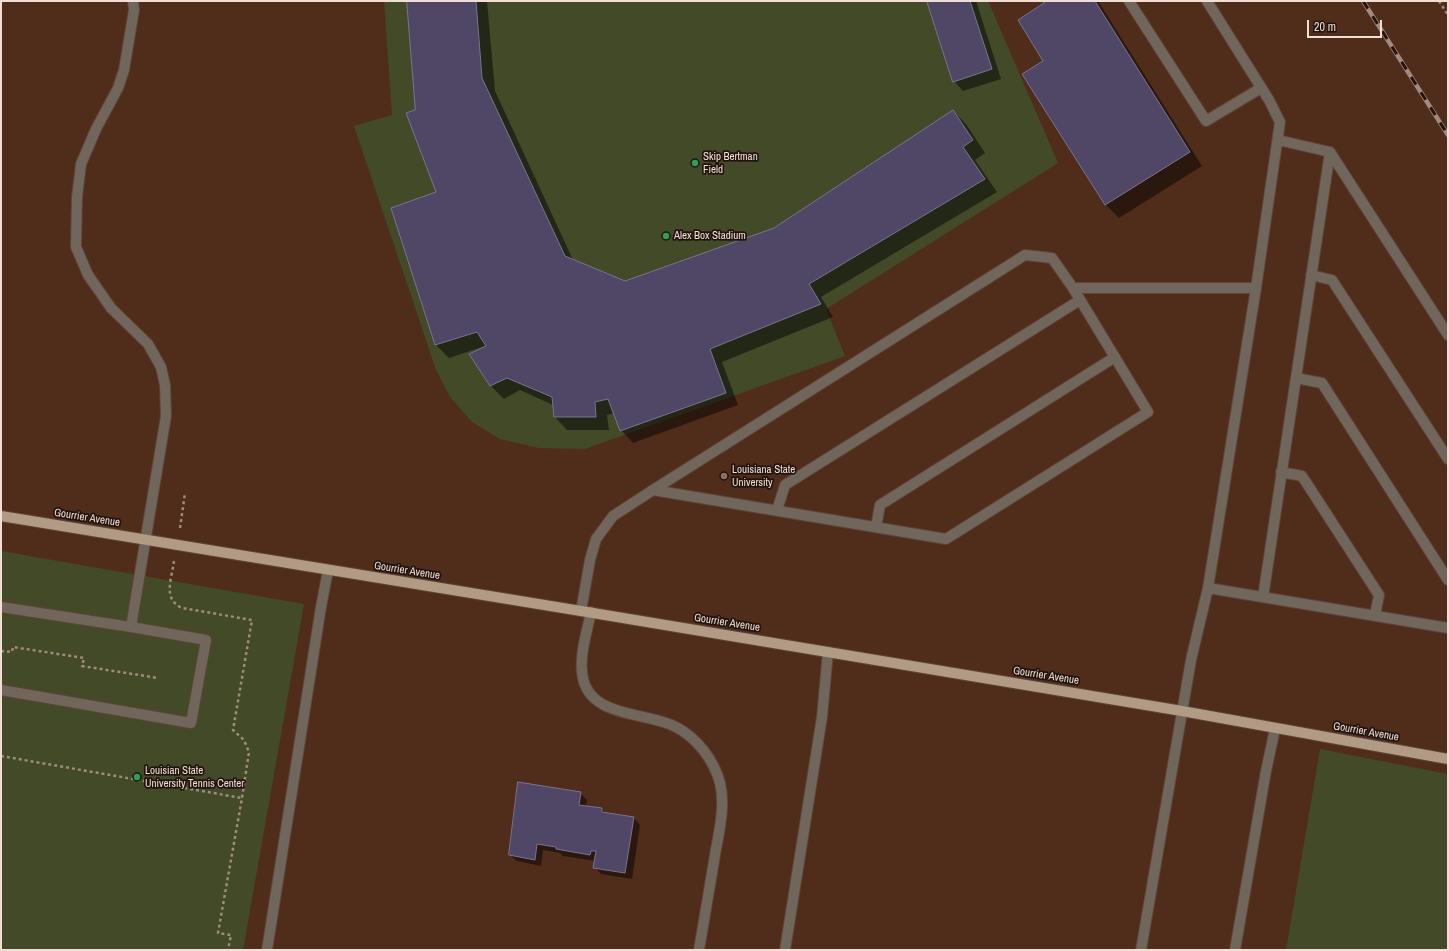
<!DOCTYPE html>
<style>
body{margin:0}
#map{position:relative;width:1449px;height:951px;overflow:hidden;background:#442719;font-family:"Archivo Narrow",sans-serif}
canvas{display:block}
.frame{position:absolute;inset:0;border:2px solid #f1ded5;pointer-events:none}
.scale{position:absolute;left:1307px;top:20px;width:75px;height:18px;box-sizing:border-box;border:2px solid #f1ded5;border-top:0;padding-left:5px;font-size:12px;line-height:14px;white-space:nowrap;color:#f1ded5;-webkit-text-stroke:3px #21140e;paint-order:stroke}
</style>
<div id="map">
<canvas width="1449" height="951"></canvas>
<div class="frame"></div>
<div class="scale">20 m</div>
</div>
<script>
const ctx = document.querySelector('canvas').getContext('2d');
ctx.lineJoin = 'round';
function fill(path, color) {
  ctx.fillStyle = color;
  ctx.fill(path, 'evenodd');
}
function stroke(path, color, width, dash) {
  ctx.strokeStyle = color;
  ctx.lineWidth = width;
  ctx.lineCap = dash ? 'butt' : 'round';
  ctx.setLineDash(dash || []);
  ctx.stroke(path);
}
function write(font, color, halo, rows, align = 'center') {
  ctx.font = font + ' "Archivo Narrow",sans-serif';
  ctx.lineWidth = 3.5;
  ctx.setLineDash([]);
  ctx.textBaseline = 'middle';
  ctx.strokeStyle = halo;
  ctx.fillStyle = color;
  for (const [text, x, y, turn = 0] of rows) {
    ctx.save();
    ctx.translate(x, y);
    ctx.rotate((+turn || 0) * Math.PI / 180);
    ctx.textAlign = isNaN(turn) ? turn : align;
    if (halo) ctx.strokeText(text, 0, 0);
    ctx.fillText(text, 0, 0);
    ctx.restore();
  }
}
fill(new Path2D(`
 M1 1H1448V950H1Z`), '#502d1b');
fill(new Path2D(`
 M384 1H988L1058 163 826 309 845 356 585 449 539 448 500 439 472 422 450 397 436 370 354 126 392 115Z
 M1 551 304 604 243 950H1Z
 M1320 749 1448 774V950H1286Z`), '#434a28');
fill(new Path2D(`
 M408 1H487L495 91 573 260 625 282 774 229 953 111 966 124 985 153 975 160 997 192 821 297 833 317 722 362 738 405 633 443 621 430 614 413 607 415 609 430H567L555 417 553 405 520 390 504 399 491 386 471 355 488 346V345L449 358 436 345 392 209 437 193 416 111Z
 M928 1H976L1001 79 963 91 954 81Z
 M1043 1H1098L1202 166 1119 218 1106 205 1024 74 1045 61V4Z
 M580 793 587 800 586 807 602 809 607 814 634 818 640 825 632 879 601 874 595 867 596 861 563 856 560 853 543 850 541 866 517 861 510 855Z`), '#0007');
const building = new Path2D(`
 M407 1H476L482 78 565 256 625 281 774 228 953 110 973 140 963 147 985 179 809 284 821 304 710 349 726 393 620 431 608 399 595 402 596 417H554L552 397 507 378 490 386 469 354 486 346 477 332 435 345 391 208 436 192 406 113 415 110Z
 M927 1H970L992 69 953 82Z
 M1042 1H1095L1190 152 1105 205 1022 74 1043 61 1018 20 1044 3Z
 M518 782 581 792 579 805 602 808V812L634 817 625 873 593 868 596 851H591L590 855 556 849V847L537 844 535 860 509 855Z`);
fill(building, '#4f4765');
stroke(building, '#7a7292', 1);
const minor = new Path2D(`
 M1129 1 1206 121 1261 88
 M1278 140 1330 152 1448 335
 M1311 275 1332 280 1448 459
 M1296 378 1322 383 1448 580
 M1281 472 1302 476 1379 595 1375 615
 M653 490 946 539 1148 412 1073 288
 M777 510 785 485 1080 300
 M876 527 880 505 1115 357
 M1208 588 1448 628
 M1263 597 1330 152
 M1 607 131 627 166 416 165 385 161 367 148 344 111 308 88 275 76 247 77 197 81 164 96 129 118 88 124 70 134 10 133 1
 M581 611 590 560 596 539 613 516 653 490 1025 255 1052 258 1073 288H1256L1280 122 1269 100 1207 1
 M591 612C587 632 580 652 582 672 586 719 646 711 676 727 697 738 714 760 720 783 726 808 718 835 714 861 709 890 704 920 699 950
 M1 690 191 723 206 640 131 627
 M267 950 321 607 328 570
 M785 950 822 717 828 652
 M1141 950 1191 660 1208 588 1256 288
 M1235 950 1266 771 1275 729`);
const major = new Path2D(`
 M1 516 581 611 1182 711 1448 759`);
stroke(minor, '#604437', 12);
stroke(major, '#604437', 12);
stroke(new Path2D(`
 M1439 1 1448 15
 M180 528 185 493
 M174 561C172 578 162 599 182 608L252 620 233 730 244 740 249 752 242 798 218 933 231 935 228 950
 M1 651 12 652 13 647 84 658 82 666 158 678
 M1 756 242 798`), '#a0897d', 2.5, [3, 3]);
stroke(minor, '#71665b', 10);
stroke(major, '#b29b84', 10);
const rail = new Path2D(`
 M1363 1 1448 135`);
stroke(rail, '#a28a7f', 4.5);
stroke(rail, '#21140e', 3, [9]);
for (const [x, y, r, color] of [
 [695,163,4,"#2e9e5b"],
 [666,236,4,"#2e9e5b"],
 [724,476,4,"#8d6e63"],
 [137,777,4,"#2e9e5b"]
]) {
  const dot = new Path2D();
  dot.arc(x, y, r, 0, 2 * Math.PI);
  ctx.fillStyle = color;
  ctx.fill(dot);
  stroke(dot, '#21140e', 1.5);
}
write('11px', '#f1ded5', '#21140e', [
 ["Skip Bertman",703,157],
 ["Field",703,170],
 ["Alex Box Stadium",674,236],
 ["Louisiana State",732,470],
 ["University",732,483],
 ["Louisian State",145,771],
 ["University Tennis Center",145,784]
], 'left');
write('11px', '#f1ded5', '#21140e', [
 ["Gourrier Avenue",87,518,9],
 ["Gourrier Avenue",407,571,9],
 ["Gourrier Avenue",727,623,9],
 ["Gourrier Avenue",1046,676,9],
 ["Gourrier Avenue",1366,732,10]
]);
</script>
